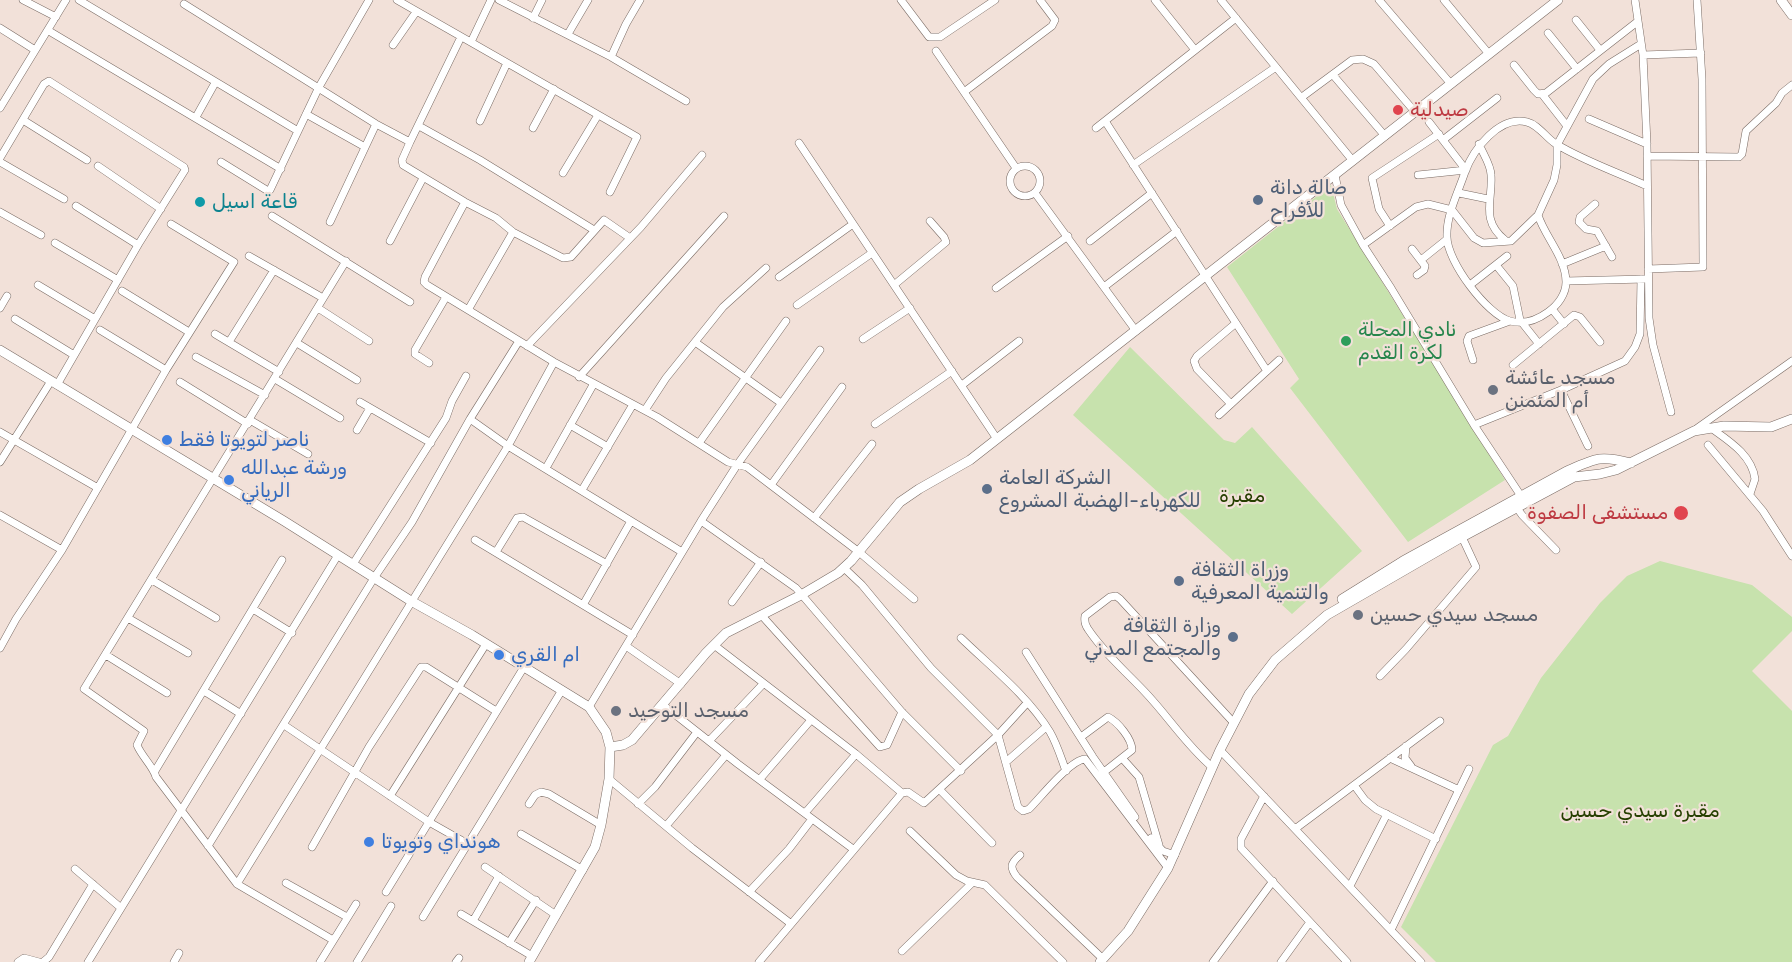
<!DOCTYPE html>
<meta charset="utf-8">
<style>
body{margin:0}
canvas{display:block;background:#f2e1d9}
</style>
<canvas width="1792" height="962"></canvas>
<script>
const ctx = document.querySelector('canvas').getContext('2d');
ctx.lineJoin = 'round';
function fill(path, color) {
  ctx.fillStyle = color;
  ctx.fill(path, 'evenodd');
}
function stroke(path, color, width, dash) {
  ctx.strokeStyle = color;
  ctx.lineWidth = width;
  ctx.lineCap = dash ? 'butt' : 'round';
  ctx.setLineDash(dash || []);
  ctx.stroke(path);
}
function write(font, color, halo, rows, align = 'center') {
  ctx.font = font + ' Rubik,Cairo,sans-serif';
  ctx.lineWidth = 4.5;
  ctx.setLineDash([]);
  ctx.textBaseline = 'middle';
  ctx.strokeStyle = halo;
  ctx.fillStyle = color;
  for (const [text, x, y, turn = 0] of rows) {
    ctx.save();
    ctx.translate(x, y);
    ctx.rotate((+turn || 0) * Math.PI / 180);
    ctx.textAlign = isNaN(turn) ? turn : align;
    if (halo) ctx.strokeText(text, 0, 0);
    ctx.fillText(text, 0, 0);
    ctx.restore();
  }
}
fill(new Path2D(`
 M1331 185 1337 209 1505 480 1408 542 1290 388 1299 379 1227 267Z
 M1130 347 1224 440 1235 443 1252 427 1362 551 1292 614 1073 415Z
 M1660 561 1752 585 1792 617V631L1752 671 1792 711V962H1436L1401 927 1493 745 1508 736 1541 678 1600 603 1627 576Z`), '#c7e2ad');
const minor = new Path2D(`
 M23 0 56 17
 M79 0 298 131
 M397 0 637 137 610 192
 M499 0 611 57 686 101
 M901 0 929 37H940L995 0
 M1155 0 1195 50
 M1221 0 1353 161
 M1379 0 1451 84
 M1444 0 1489 54
 M1635 0 1643 55 1647 144 1649 318 1653 345 1671 412
 M184 4 376 124 410 142
 M533 18 542 0
 M1576 20 1600 50
 M0 28 35 50
 M49 31 281 169
 M1548 33 1577 69
 M568 34 588 0
 M461 37 410 142 402 160 403 165 465 202 496 218 513 232 563 258 571 257 604 220 630 238
 M471 42 491 0
 M1641 44 1609 64 1593 79 1557 145V165L1554 180 1538 215C1545 237 1566 258 1566 282 1566 294 1558 305 1548 312 1537 320 1525 325 1510 321 1487 315 1447 261 1447 237 1446 215 1458 193 1465 172 1473 150 1499 115 1527 122 1539 125 1546 138 1556 144 1584 161 1617 172 1647 186
 M393 45 416 12
 M936 51 1016 168
 M1643 55 1701 53
 M611 57 626 24 640 0
 M1514 65 1534 90 1538 94 1546 93 1637 22
 M1333 75 1385 136
 M964 92 1052 26 1055 20 1040 0
 M1542 94 1567 126
 M1302 97 1352 60 1363 59 1374 64 1415 112
 M0 108 66 0
 M306 114 365 147
 M196 117 215 83
 M1589 119 1647 144
 M23 120 87 160
 M480 121 507 63
 M1105 121 1267 371
 M1429 122 1466 170
 M419 126 480 160 594 230
 M533 128 554 89
 M1096 128 1236 18
 M1443 140 1497 98
 M799 143 997 439
 M1479 144C1483 154 1491 165 1491 175 1493 200 1480 220 1505 240
 M1647 156 1739 157 1742 154 1746 131 1776 103 1782 93 1792 85
 M0 158 44 84 49 81 184 167 185 170 138 245 57 385
 M0 162 64 199
 M221 162 268 191 270 190 319 87 369 0
 M1133 165 1276 67
 M1010 181a15 15 0 1 1 30 0a15 15 0 1 1-30 0Z
 M98 166 161 209
 M563 173 598 115
 M1335 175 1341 205 1363 245 1391 288 1474 425 1521 496
 M1418 175 1466 170
 M1035 193 1136 331
 M1459 193 1488 199
 M465 202 425 277 424 282 427 285 554 362 657 417 728 462 747 467 859 552 914 599
 M1595 204 1580 217 1579 222 1586 229 1597 231 1612 257
 M76 206 138 245
 M0 212 41 235
 M272 216 410 302
 M330 222 376 124
 M1390 226 1379 209 1372 178 1439 134
 M390 241 423 178
 M1090 241 1152 193
 M55 243 118 280
 M1363 245 1416 207 1428 204 1452 210 1474 238 1483 243 1511 241 1538 215
 M1412 249 1425 266 1424 270 1417 275
 M249 256 323 298
 M1421 260 1446 240
 M1562 264 1606 246
 M1496 265 1513 286 1520 320 1539 344
 M1648 269 1703 267 1702 79 1697 0
 M779 277 853 224
 M1566 281 1645 279
 M38 285 95 319
 M894 285 946 242 944 237 930 221
 M1470 285 1507 256
 M1104 287 1177 231
 M996 288 1068 236
 M122 291 189 332
 M797 305 872 253
 M0 308 7 296
 M318 308 369 341
 M1552 309 1564 324
 M468 310 513 232
 M15 319 74 355
 M100 330 166 370
 M215 334 279 372
 M863 339 910 308
 M229 342 274 270
 M695 342 781 403
 M297 343 357 380
 M527 346 641 227 702 155
 M196 357 265 395
 M1473 360 1467 341 1469 336 1510 321
 M429 363 415 354V350L446 297
 M1513 365 1574 315 1580 317 1600 342
 M579 377 724 216
 M275 379 340 418
 M180 382 248 424
 M962 385 1019 341
 M1561 390 1588 446
 M360 402 431 443
 M1231 404 1197 369 1194 361 1197 356 1236 323
 M645 410 666 378 723 307 766 268
 M1219 415 1279 360
 M470 419 508 446 682 552
 M250 420 308 454
 M875 424 952 371
 M570 425 608 447
 M1474 425 1561 390 1625 361 1635 347 1640 334 1641 279
 M1711 428C1729 441 1752 455 1755 479L1750 494
 M1696 429 1792 361
 M357 430 370 408
 M0 432 98 488
 M699 443 786 321
 M1708 445 1763 511 1792 556
 M0 462 51 381
 M546 468 593 385
 M771 485 842 387
 M582 490 632 406
 M1517 508 1522 515 1556 550
 M0 515 62 550
 M814 518 872 444
 M701 521 796 588 902 712 961 771
 M475 540 633 635
 M496 552 517 518 523 517 607 564
 M353 564 446 418 452 401 466 376
 M844 568 862 585 931 668 998 735 1018 807 1023 811 1029 809C1041 797 1070 760 1085 759L1168 868
 M152 580 216 618
 M732 602 761 562
 M583 605 631 521
 M253 609 292 633
 M128 618 188 653
 M764 618 880 747 887 745 902 712
 M961 638C991 667 1028 696 1050 732 1057 744 1061 758 1066 771
 M714 645 856 754 902 793 908 792 924 803 998 735 1027 703
 M626 646 681 684
 M0 648 16 619 62 550 166 370 234 262 171 224
 M1026 652 1093 757 1135 817
 M106 655 167 693
 M1380 676 1406 649 1476 567 1462 537
 M204 691 241 714
 M663 705 738 764 853 849
 M589 707 701 521 737 465 820 350
 M284 725 429 822 468 844
 M1081 737 1108 717C1118 722 1132 739 1132 750L1104 772
 M709 741 763 684
 M1406 746 1405 758 1411 766
 M1220 750 1421 962
 M1122 758 1139 777 1159 845
 M1390 758 1459 790
 M1006 762 1046 727
 M1212 767C1186 745 1168 716 1144 691 1125 671 1104 653 1088 629 1085 625 1084 622 1085 616L1110 597 1116 596 1120 599 1233 722
 M155 771 282 560
 M609 779 692 848 790 923
 M760 779 811 720
 M1354 785 1365 800 1376 809 1436 839
 M940 790 992 843
 M390 796 486 644
 M1264 796 1241 839V848L1310 922
 M529 804 535 795 541 792 549 794 601 825
 M638 804 655 787 697 732
 M805 813 856 754
 M666 826 726 755
 M1295 829 1440 721
 M910 831 956 875 967 881 985 885 1063 962
 M521 834 583 870
 M1151 838 1163 851 1175 855
 M208 846 374 578 412 522 470 419 519 341
 M312 847 369 747 421 667H426L496 711
 M1020 855C1011 863 1009 867 1017 877L1103 959
 M485 867 556 915
 M75 869 121 908
 M286 883 347 917
 M237 884 508 446 554 362
 M1350 886 1387 814
 M386 892 524 667
 M749 892 789 849 812 819
 M461 914 532 956
 M423 917 562 690
 M473 921 499 876
 M1391 930 1469 769
 M333 940 237 884 156 777C153 766 142 757 137 745L144 731 84 689 346 261
 M509 943 536 900
 M902 951 972 883
 M18 962 24 958 39 962
 M43 962 49 957 93 884
 M88 962 338 555
 M174 962 179 953
 M320 962 356 904
 M357 962 391 906
 M456 962 459 958
 M759 962 902 793
 M1213 962 1273 881
 M1281 962 1310 922 1347 962`);
const tertiary = new Path2D(`
 M1781 0 1792 15
 M0 350 284 521 411 601 472 635 589 707 606 732 610 747 609 779 601 825 595 847 529 962
 M1342 599 1403 561 1567 471C1596 458 1600 455 1631 463
 M610 747 623 745 632 740 706 653 726 633 801 595 838 573 851 561 900 502 919 489 970 460 1558 0
 M1100 962 1128 931 1168 868 1220 750 1249 694 1275 660 1327 615 1462 537 1574 477 1600 474 1616 470 1694 431 1724 426 1771 427 1792 419`);
stroke(minor, '#7a6b64', 8);
stroke(tertiary, '#7a6b64', 10);
stroke(minor, '#fff', 7);
stroke(tertiary, '#fff', 9);
for (const [x, y, r, color] of [
 [1398,110,6,"#e0444e"],
 [1258,200,6,"#5c6f8a"],
 [200,202,6,"#0f9aa8"],
 [1346,341,6,"#2e9e5b"],
 [1493,390,6,"#6b7280"],
 [167,440,6,"#3f7fe0"],
 [229,480,6,"#3f7fe0"],
 [987,489,6,"#5c6f8a"],
 [1681,513,8,"#e0444e"],
 [1179,581,6,"#5c6f8a"],
 [1358,615,6,"#6b7280"],
 [1233,637,6,"#5c6f8a"],
 [499,655,6,"#3f7fe0"],
 [616,711,6,"#6b7280"],
 [369,842,6,"#3f7fe0"]
]) {
  const dot = new Path2D();
  dot.arc(x, y, r, 0, 2 * Math.PI);
  ctx.fillStyle = color;
  ctx.fill(dot);
  stroke(dot, '#f2e1d9', 2);
}
write('20px', '#be3a42', '#f2e1d9', [
 ["صيدلية",1410,110],
 ["مستشفى الصفوة",1668,513,"right"]
], 'left');
write('20px', '#4e5e75', '#f2e1d9', [
 ["صالة دانة",1270,188],
 ["للأفراح",1270,211],
 ["الشركة العامة",999,478],
 ["للكهرباء-الهضبة المشروع",999,501],
 ["وزراة الثقافة",1191,570],
 ["والتنمية المعرفية",1191,593],
 ["وزارة الثقافة",1221,626,"right"],
 ["والمجتمع المدني",1221,649,"right"]
], 'left');
write('20px', '#0d838f', '#f2e1d9', [
 ["قاعة اسيل",212,202]
], 'left');
write('20px', '#27864d', '#f2e1d9', [
 ["نادي المحلة",1358,330],
 ["لكرة القدم",1358,353]
], 'left');
write('20px', '#5b616d', '#f2e1d9', [
 ["مسجد عائشة",1505,378],
 ["أم المئمنن",1505,401],
 ["مسجد سيدي حسين",1370,615],
 ["مسجد التوحيد",628,711]
], 'left');
write('20px', '#366cbe', '#f2e1d9', [
 ["ناصر لتويوتا فقط",179,440],
 ["ورشة عبدالله",241,468],
 ["الرياني",241,491],
 ["ام القري",511,655],
 ["هونداي وتويوتا",381,842]
], 'left');
write('20px', '#263f00', '#f2e1d9', [
 ["مقبرة",1242,496],
 ["مقبرة سيدي حسين",1640,811]
]);
</script>
